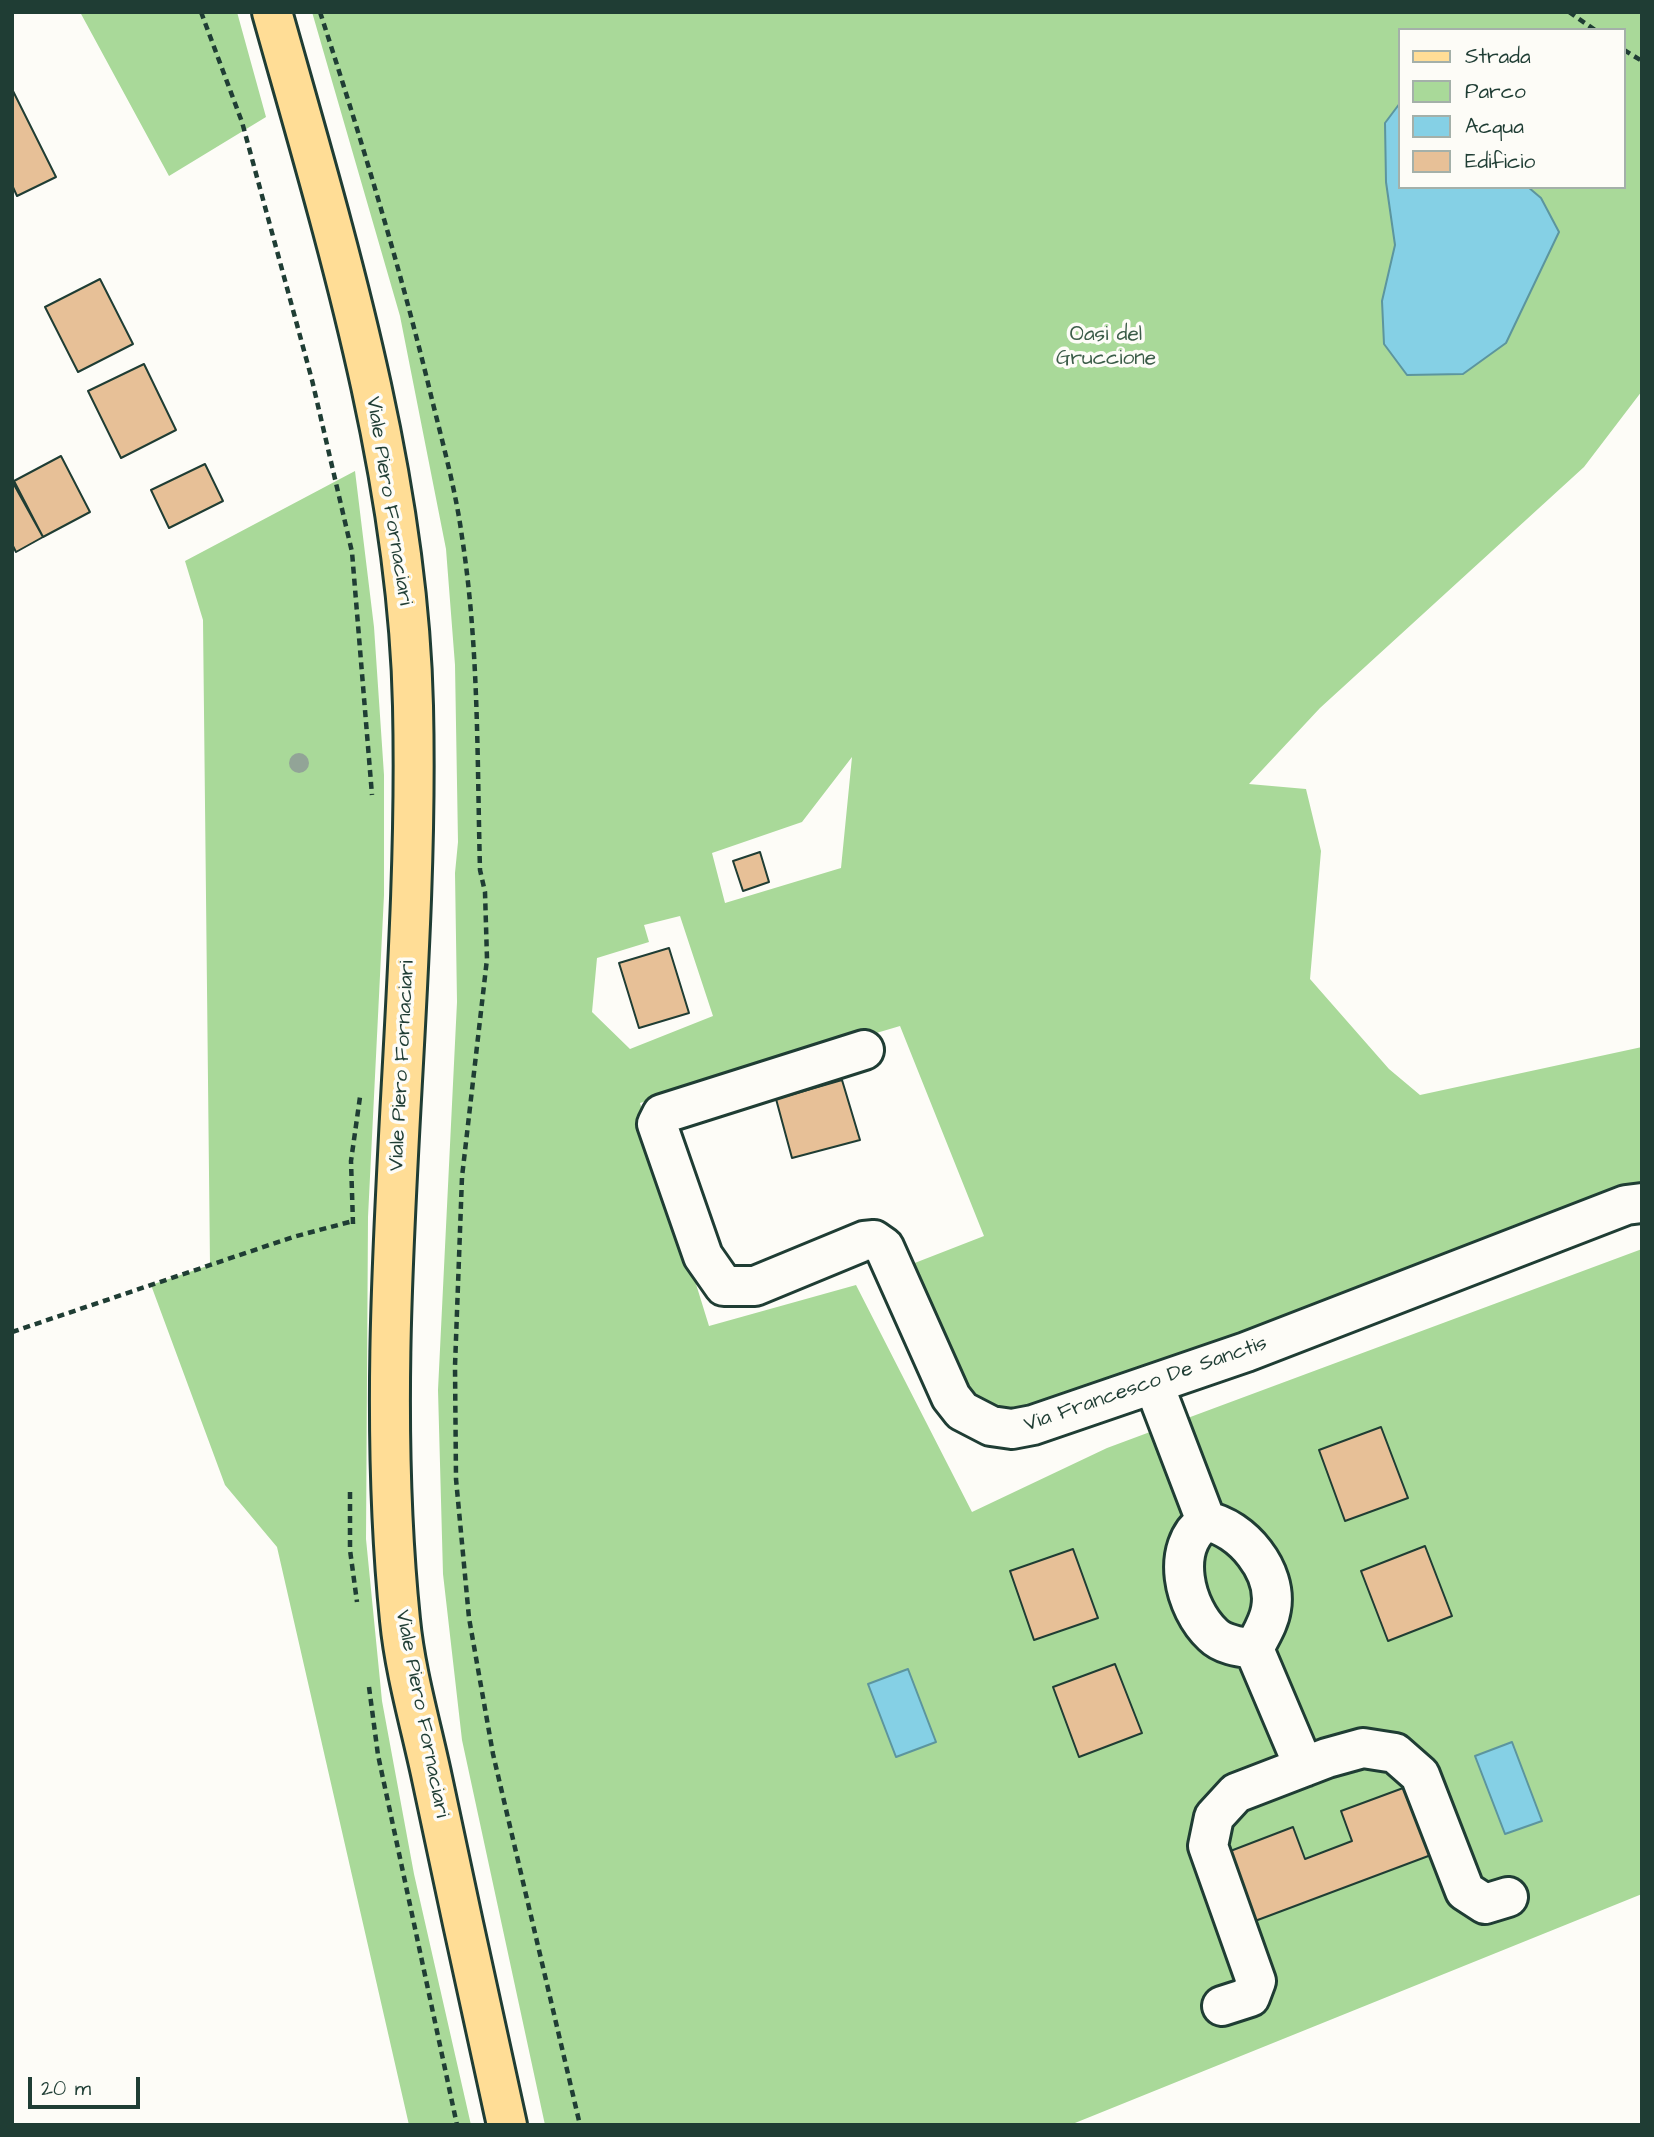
<!DOCTYPE html>
<style>
body{margin:0}
#map{position:relative;width:1654px;height:2137px;overflow:hidden;background:#fdfcf7;font-family:"Architects Daughter",sans-serif}
canvas{display:block}
.frame{position:absolute;inset:0;border:14px solid #1f3d34;pointer-events:none}
.legend{position:absolute;left:1398px;top:28px;width:228px;height:161px;box-sizing:border-box;background:#fdfcf7;border:2px solid #a4b0a9;margin:0;padding:9px 12px;list-style:none;font-size:21px;color:#1f3d34}
.legend li{display:flex;align-items:center;gap:14px;height:35px}
.legend b{width:35px;border:2px solid #a4b0a9}
.scale{position:absolute;left:28px;top:2077px;width:112px;height:32px;box-sizing:border-box;border:4px solid #1f3d34;border-top:0;padding-left:9px;font-size:21px;line-height:24px;white-space:nowrap;color:#1f3d34;-webkit-text-stroke:5px #fdfcf7;paint-order:stroke}
</style>
<div id="map">
<canvas width="1654" height="2137"></canvas>
<div class="frame"></div>
<ul class="legend">
<li><b style="height:9px;background:#ffdd96"></b>Strada</li>
<li><b style="height:19px;background:#a9d999"></b>Parco</li>
<li><b style="height:19px;background:#85d0e5"></b>Acqua</li>
<li><b style="height:19px;background:#e7c097"></b>Edificio</li>
</ul>
<div class="scale">20 m</div>
</div>
<script>
const ctx = document.querySelector('canvas').getContext('2d');
ctx.lineJoin = 'round';
function fill(path, color) {
  ctx.fillStyle = color;
  ctx.fill(path, 'evenodd');
}
function stroke(path, color, width, dash) {
  ctx.strokeStyle = color;
  ctx.lineWidth = width;
  ctx.lineCap = dash ? 'butt' : 'round';
  ctx.setLineDash(dash || []);
  ctx.stroke(path);
}
function write(font, color, halo, rows, align = 'center') {
  ctx.font = font + ' "Architects Daughter",sans-serif';
  ctx.lineWidth = 7;
  ctx.setLineDash([]);
  ctx.textBaseline = 'middle';
  ctx.strokeStyle = halo;
  ctx.fillStyle = color;
  for (const [text, x, y, turn = 0] of rows) {
    ctx.save();
    ctx.translate(x, y);
    ctx.rotate((+turn || 0) * Math.PI / 180);
    ctx.textAlign = isNaN(turn) ? turn : align;
    if (halo) ctx.strokeText(text, 0, 0);
    ctx.fillText(text, 0, 0);
    ctx.restore();
  }
}
fill(new Path2D(`
 M80 12H237L266 117 169 176Z
 M312 12H1642V391L1584 467 1320 708 1249 784 1306 789 1321 851 1310 979 1389 1069 1420 1095 1642 1047V1187L1019 1414 998 1409 967 1396 907 1266 984 1236 900 1026 640 1103 709 1326 856 1285 972 1512 1107 1448 1642 1249V1894L1070 2125H545L462 1740 443 1574 438 1390 457 1002 455 873 458 842 455 665 446 549 400 316ZM1400 30H1624V187H1400ZM852 757 841 868 725 903 712 853 802 822ZM680 916 713 1016 630 1049 592 1012 597 958 649 942 644 925ZM1381 1427 1408 1498 1345 1521 1319 1450ZM1425 1546 1388 1640 1361 1571ZM1073 1549 1097 1618 1034 1640 1010 1571ZM1414 1784 1439 1852 1247 1924 1220 1855 1293 1827 1305 1859 1352 1841 1341 1811Z
 M355 471 374 627 384 775V895L368 1217 366 1539 382 1701 414 1874 471 2125H409L277 1547 225 1485 151 1285 210 1265 203 620 185 561Z`), '#a9d999');
const water = new Path2D(`
 M1400 103V187H1528L1541 198 1559 232 1506 343 1463 374 1407 375 1384 344 1382 301 1395 245 1386 182 1385 123Z
 M908 1669 936 1742 896 1757 868 1684Z
 M1512 1742 1542 1821 1505 1834 1475 1756Z`);
fill(water, '#85d0e5');
stroke(water, '#5c959e', 2);
const building = new Path2D(`
 M12 89 56 177 17 196 12 185Z
 M100 279 133 344 78 372 45 307Z
 M144 364 176 430 121 458 88 391Z
 M61 456 90 512 43 537 14 481Z
 M205 464 223 501 169 528 151 490Z
 M12 481 43 537 16 552 12 544Z
 M760 852 769 882 743 891 733 861Z
 M669 948 689 1013 639 1028 619 963Z
 M842 1080 860 1140 792 1158 776 1099Z
 M1381 1427 1408 1498 1345 1521 1319 1450Z
 M1425 1546 1452 1616 1388 1641 1361 1571Z
 M1073 1549 1098 1618 1034 1640 1010 1571Z
 M1115 1664 1142 1733 1079 1757 1053 1687Z
 M1414 1784 1439 1852 1247 1924 1220 1855 1293 1827 1305 1859 1352 1841 1341 1811Z`);
fill(building, '#e7c097');
stroke(building, '#1f3d34', 2);
const minor = new Path2D(`
 M864 1050 662 1114 657 1124 703 1256 724 1286H755L864 1241 874 1240 884 1247 951 1397 962 1411 991 1426 1012 1429 1033 1425 1246 1352 1626 1205 1642 1203
 M1154 1385 1206 1521
 M1206 1521C1242 1528 1278 1571 1271 1609 1269 1623 1260 1636 1254 1649 1240 1647 1223 1645 1213 1635 1184 1608 1169 1547 1206 1521Z
 M1254 1649 1304 1767
 M1222 2006 1250 1997 1256 1981 1208 1846 1214 1817 1236 1793 1327 1758 1363 1748 1395 1753 1420 1775 1465 1891 1485 1904 1508 1897`);
const primary = new Path2D(`
 M272 12C335 236 408 472 413 706 420 1011 369 1315 400 1620 405 1672 421 1726 432 1778 456 1894 482 2009 507 2125`);
stroke(minor, '#1f3d34', 44);
stroke(primary, '#1f3d34', 44);
stroke(new Path2D(`
 M201 12 242 122 312 380 352 552 372 795
 M320 12C360 135 397 257 428 383 440 434 455 485 462 537 479 647 477 759 480 870L485 892 487 959 462 1177 455 1366 456 1479 469 1618 493 1754 580 2125
 M1569 12 1595 30
 M1624 50 1642 61
 M353 1224 351 1161 360 1097
 M12 1332 293 1237 353 1221
 M350 1492V1550L357 1602
 M369 1687 378 1755 457 2125`), '#1f3d34', 4.5, [7, 5]);
stroke(minor, '#fdfcf7', 38);
stroke(primary, '#ffdd96', 38);
ctx.fillStyle = '#92a497';
for (const [x, y] of [
 [299,763]
]) {
  ctx.beginPath();
  ctx.arc(x, y, 10, 0, 2 * Math.PI);
  ctx.fill();
}
write('21px', '#3b5c48', '#fdfcf7', [
 ["Oasi del",1106,336],
 ["Gruccione",1106,360]
]);
write('21px', '#1f3d34', '#fdfcf7', [
 ["Viale Piero Fornaciari",388,501,81],
 ["Viale Piero Fornaciari",403,1066,-87],
 ["Via Francesco De Sanctis",1146,1385,-19],
 ["Viale Piero Fornaciari",421,1714,79]
]);
</script>
